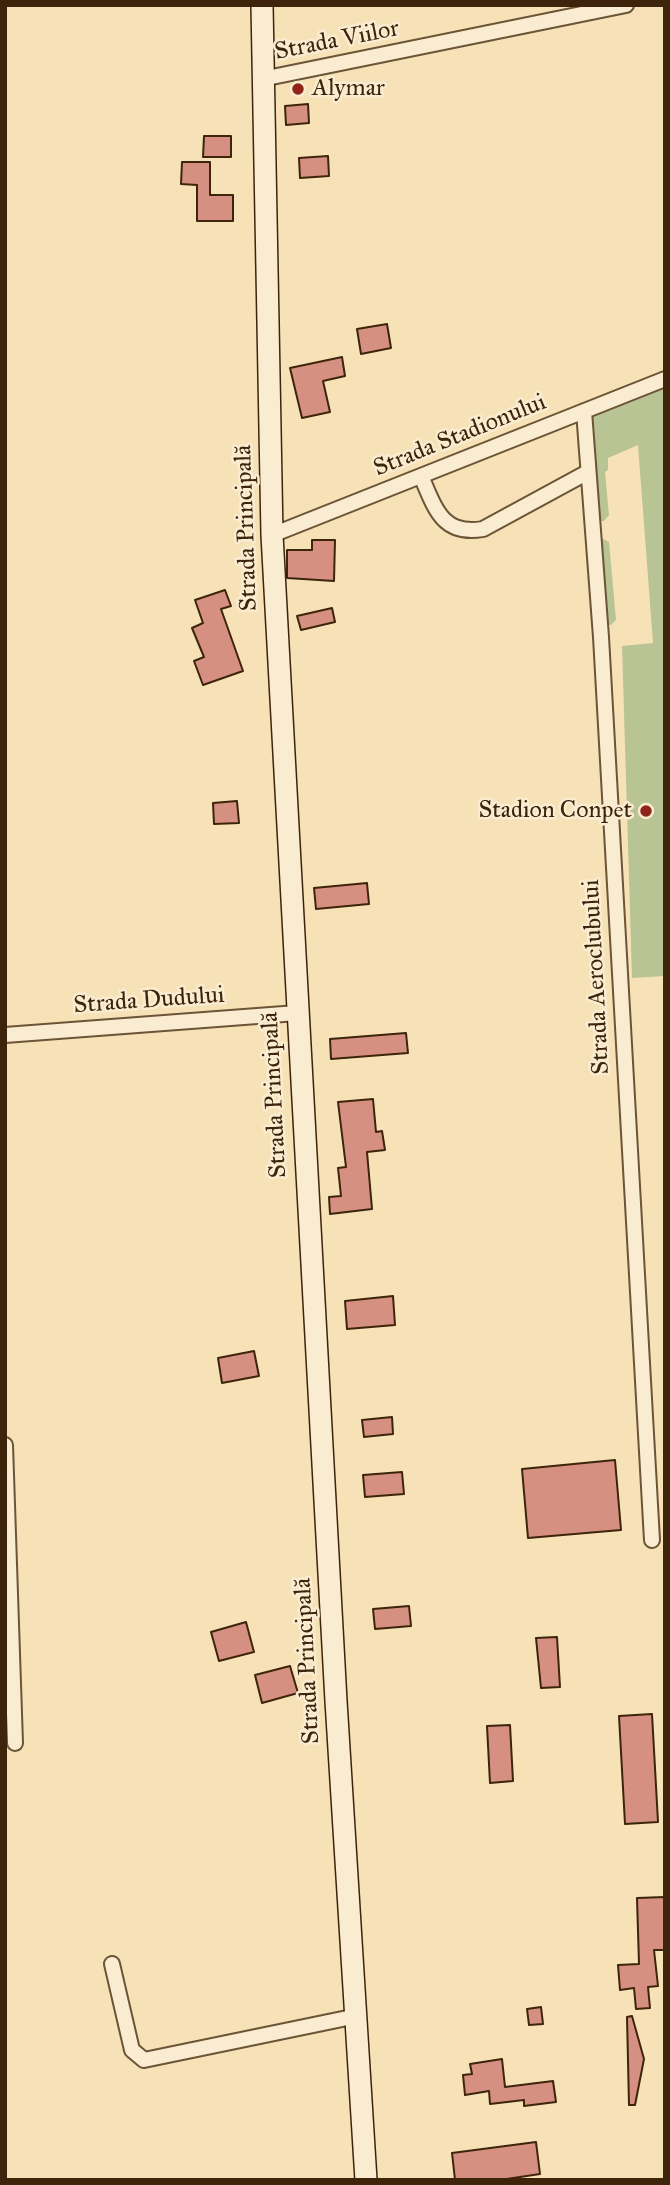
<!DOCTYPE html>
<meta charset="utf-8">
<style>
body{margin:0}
#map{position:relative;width:670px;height:2185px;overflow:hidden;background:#f7e2b8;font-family:"IM FELL Great Primer",serif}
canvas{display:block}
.frame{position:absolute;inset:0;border:7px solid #3d240a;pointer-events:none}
</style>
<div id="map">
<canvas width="670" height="2185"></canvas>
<div class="frame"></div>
</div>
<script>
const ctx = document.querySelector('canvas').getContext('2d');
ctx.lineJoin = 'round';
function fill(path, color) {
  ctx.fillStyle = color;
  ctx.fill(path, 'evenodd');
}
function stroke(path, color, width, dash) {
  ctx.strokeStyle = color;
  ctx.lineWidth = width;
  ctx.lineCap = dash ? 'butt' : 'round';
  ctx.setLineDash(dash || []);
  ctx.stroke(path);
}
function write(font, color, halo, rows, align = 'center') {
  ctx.font = font + ' "IM FELL Great Primer",serif';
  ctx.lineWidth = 5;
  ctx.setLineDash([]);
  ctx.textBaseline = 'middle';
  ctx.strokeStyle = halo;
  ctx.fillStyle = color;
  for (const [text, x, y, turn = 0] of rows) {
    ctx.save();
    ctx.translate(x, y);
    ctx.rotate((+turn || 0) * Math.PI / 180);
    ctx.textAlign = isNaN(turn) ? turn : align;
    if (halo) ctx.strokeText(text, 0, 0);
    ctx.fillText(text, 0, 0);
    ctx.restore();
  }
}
fill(new Path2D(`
 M665 383V976L632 978 622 646 653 643 638 445 608 458V470L605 472 609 515 604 521H597L584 439 596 411Z
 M601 538 609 542 616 620 611 625 605 624 598 539Z`), '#b8c493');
const building = new Path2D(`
 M308 104 309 123 286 125 285 106Z
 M204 136H231V157H203Z
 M328 156 329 176 300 178 299 158Z
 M182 162H210V195H233V221H197V185L181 184Z
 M387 324 391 348 361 354 357 329Z
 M342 357 345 376 323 381 330 412 302 418 290 368Z
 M312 540H335L334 581 287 578V550H312Z
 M225 590 231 606 221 609 243 671 203 685 194 661 204 657 192 628 203 623 195 600Z
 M332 608 335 622 301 630 297 616Z
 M237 801 239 823 214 824 213 803Z
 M367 883 369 904 316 909 314 888Z
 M406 1033 408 1053 331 1059 330 1039Z
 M373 1099 376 1132 382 1131 385 1150 367 1152 372 1209 330 1214 329 1197 341 1196 338 1168 346 1167 338 1102Z
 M393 1296 395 1325 347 1329 345 1301Z
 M254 1351 259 1376 222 1383 218 1358Z
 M392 1417 393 1434 364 1437 362 1420Z
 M615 1460 621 1530 528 1538 522 1469Z
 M402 1472 404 1494 365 1497 363 1475Z
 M409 1606 411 1626 375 1629 373 1609Z
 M246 1622 254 1652 219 1661 211 1632Z
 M557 1637 560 1687 541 1688 536 1638Z
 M290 1666 298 1693 262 1703 255 1675Z
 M652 1714 658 1822 625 1824 619 1716Z
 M510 1725 513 1781 490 1783 487 1726Z
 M665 1897V1950H654L658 1986 648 1987 650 2008 636 2009 634 1988 620 1990 618 1965 639 1964 637 1898Z
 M541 2007 543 2024 529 2025 527 2009Z
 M632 2016 644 2059 635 2105H629L627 2017Z
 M502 2059 505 2087 553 2081 556 2102 524 2106V2100L490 2104 489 2091 465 2095 463 2075 472 2074 470 2064Z
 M536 2142 540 2174 500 2180H455L452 2153Z`);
fill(building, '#d69081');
stroke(building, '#3d240a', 2);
const street = new Path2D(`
 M262 79 626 5
 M584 411 601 637 652 1540
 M421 476C435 508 442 536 483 529L588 472
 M272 535 665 379
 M5 1035 297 1013
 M5 1445 15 1743
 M112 1964 132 2050 144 2060 357 2016`);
const secondary = new Path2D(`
 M262 5 272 535 336 1701 366 2180`);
stroke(street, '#6c5436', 18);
stroke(secondary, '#3d240a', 24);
stroke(street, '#faecd1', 14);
stroke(secondary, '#faecd1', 21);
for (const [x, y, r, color] of [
 [298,89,7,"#8f2418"],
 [646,811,7,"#8f2418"]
]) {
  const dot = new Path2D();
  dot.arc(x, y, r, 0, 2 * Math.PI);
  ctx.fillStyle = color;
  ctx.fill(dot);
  stroke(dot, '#faecd1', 2.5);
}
write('24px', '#3d240a', '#faecd1', [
 ["Strada Viilor",337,41,-11],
 ["Strada Stadionului",460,436,-22],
 ["Strada Principală",247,528,-92],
 ["Strada Aeroclubului",597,977,-93],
 ["Strada Dudului",149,1001,-4],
 ["Strada Principală",275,1095,-93],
 ["Strada Principală",308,1661,-93]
]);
write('24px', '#3d240a', '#faecd1', [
 ["Alymar",312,89],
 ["Stadion Conpet",632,811,"right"]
], 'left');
</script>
